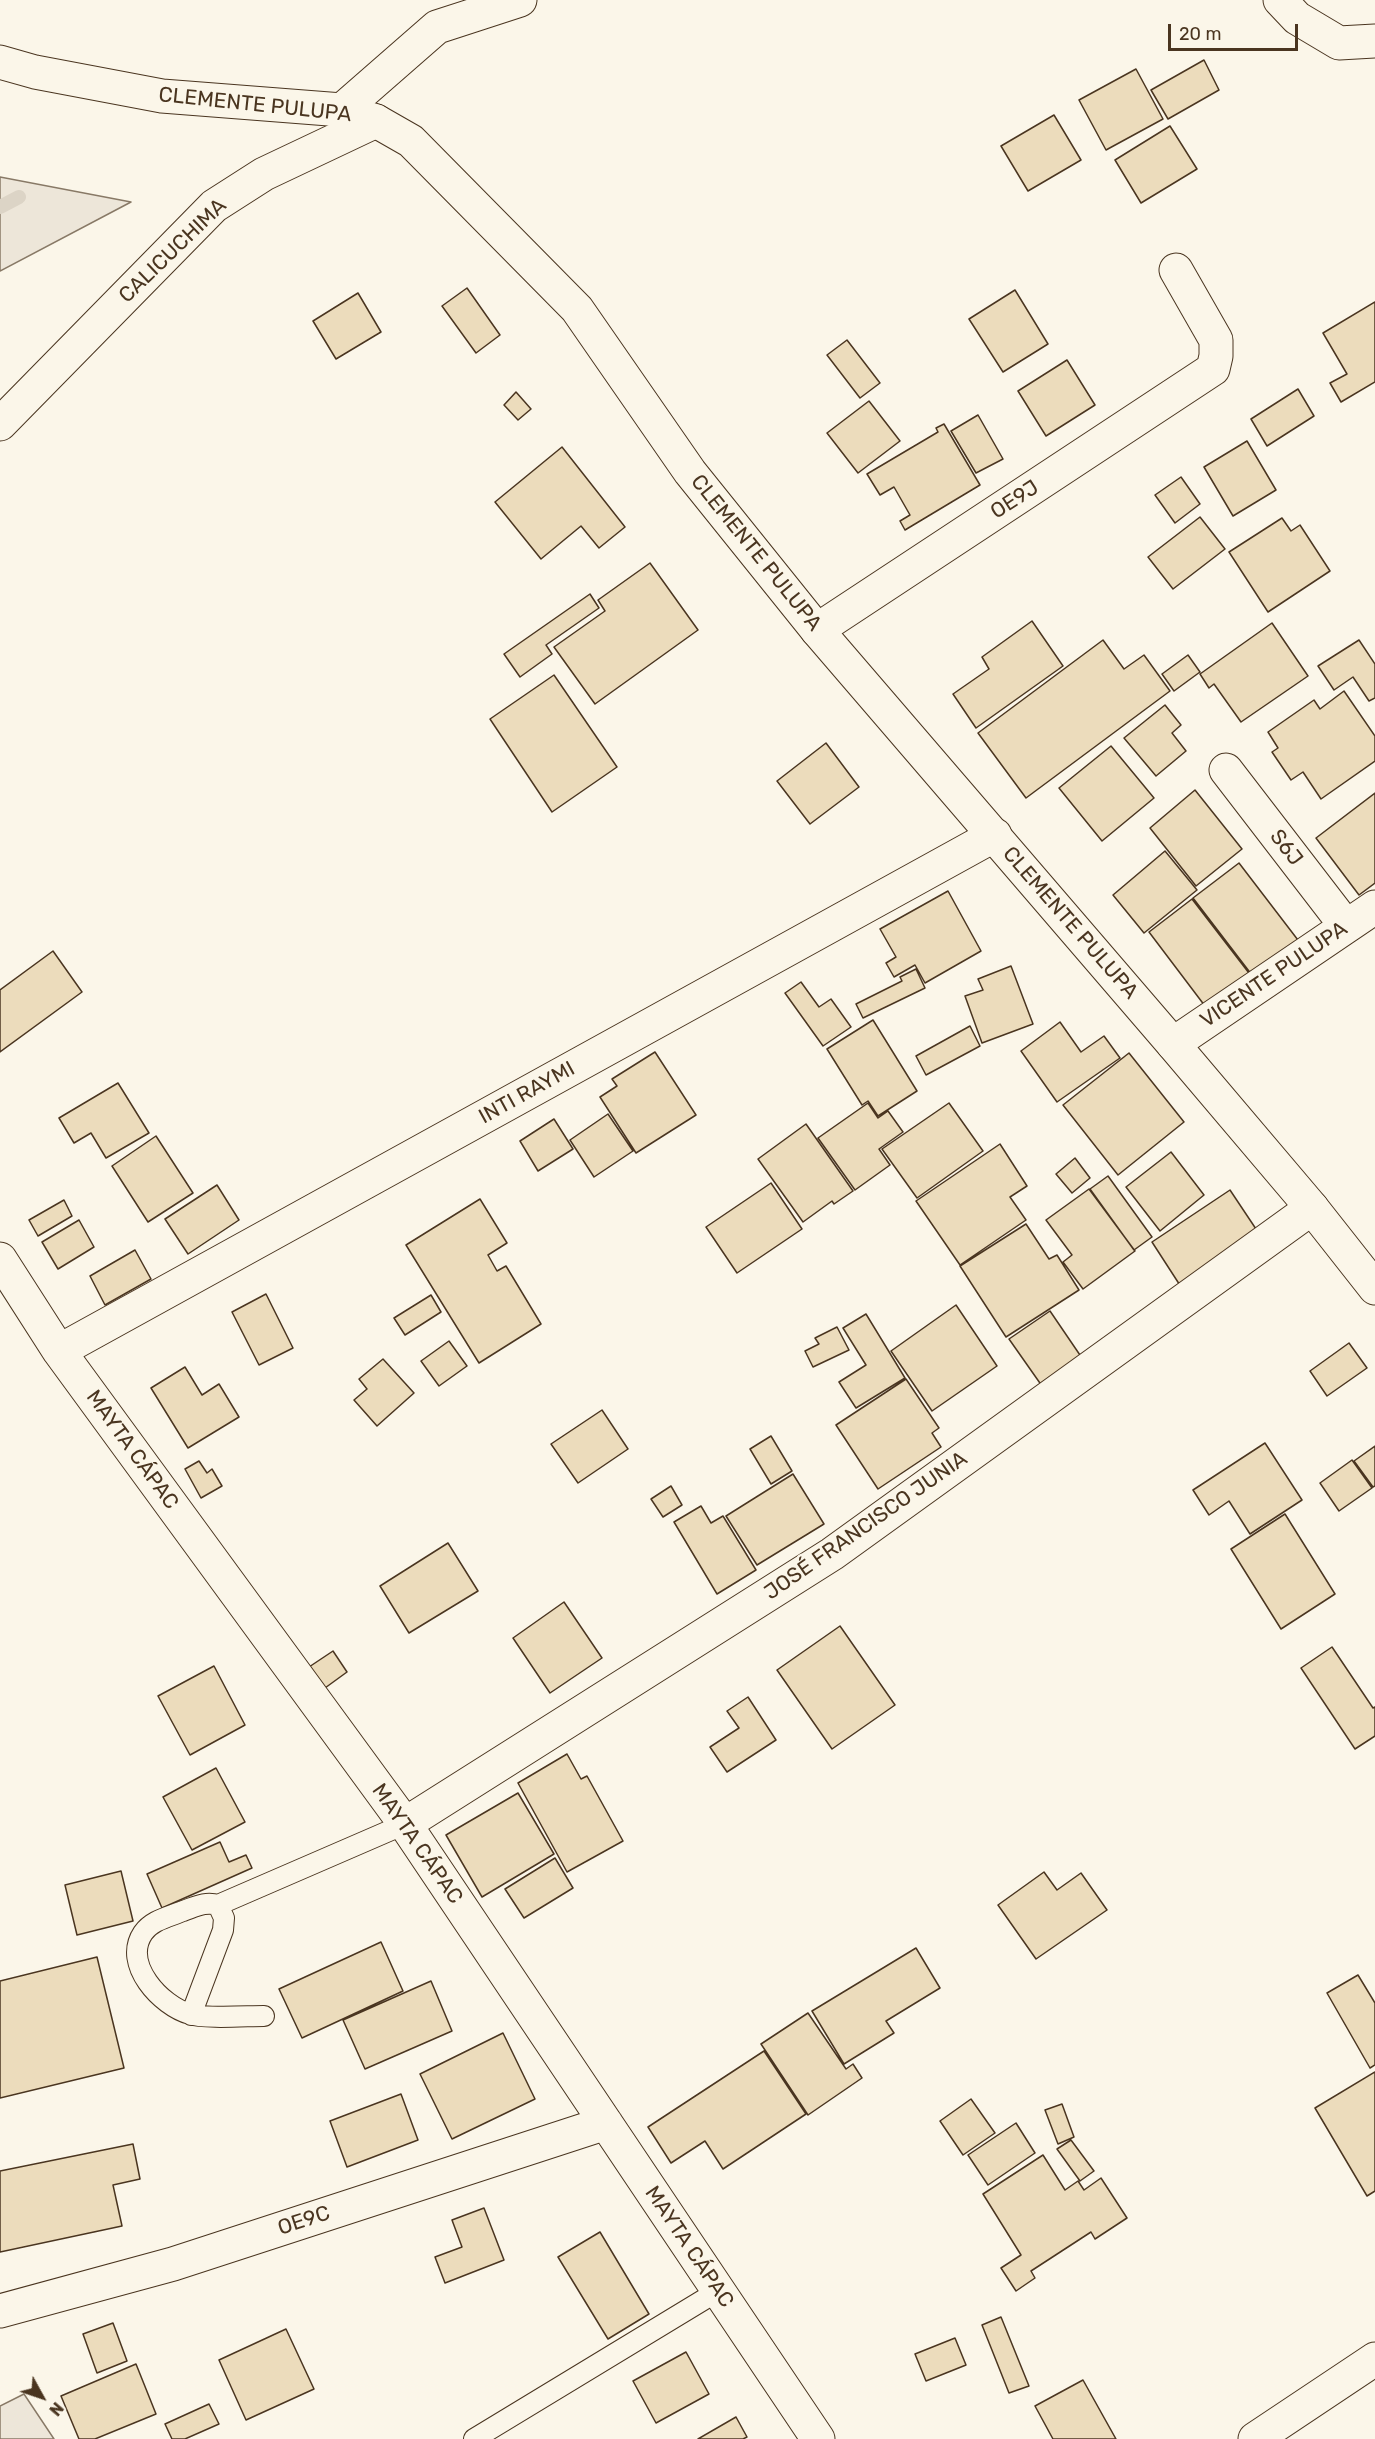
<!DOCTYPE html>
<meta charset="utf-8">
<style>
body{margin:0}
#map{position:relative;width:1375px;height:2439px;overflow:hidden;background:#fbf6e9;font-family:Rubik,sans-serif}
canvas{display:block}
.north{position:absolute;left:12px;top:2367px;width:60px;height:60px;-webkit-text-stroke:4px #fbf6e9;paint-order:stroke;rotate:130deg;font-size:16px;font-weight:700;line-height:24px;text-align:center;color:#4a3520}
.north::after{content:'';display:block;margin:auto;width:21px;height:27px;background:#4a3520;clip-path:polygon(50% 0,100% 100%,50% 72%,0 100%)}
.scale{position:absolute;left:1168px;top:24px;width:130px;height:27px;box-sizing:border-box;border:3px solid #4a3520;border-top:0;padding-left:8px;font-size:18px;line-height:21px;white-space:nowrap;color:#4a3520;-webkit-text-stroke:4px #fbf6e9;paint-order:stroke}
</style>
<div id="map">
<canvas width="1375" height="2439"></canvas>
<div class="north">N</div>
<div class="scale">20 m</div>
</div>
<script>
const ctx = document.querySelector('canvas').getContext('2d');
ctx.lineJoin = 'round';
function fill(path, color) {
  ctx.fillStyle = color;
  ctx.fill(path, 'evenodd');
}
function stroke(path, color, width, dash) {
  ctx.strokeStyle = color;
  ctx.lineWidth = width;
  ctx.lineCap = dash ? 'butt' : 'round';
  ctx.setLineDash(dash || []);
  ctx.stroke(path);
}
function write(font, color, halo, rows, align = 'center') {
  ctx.font = font + ' Rubik,sans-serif';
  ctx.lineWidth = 4.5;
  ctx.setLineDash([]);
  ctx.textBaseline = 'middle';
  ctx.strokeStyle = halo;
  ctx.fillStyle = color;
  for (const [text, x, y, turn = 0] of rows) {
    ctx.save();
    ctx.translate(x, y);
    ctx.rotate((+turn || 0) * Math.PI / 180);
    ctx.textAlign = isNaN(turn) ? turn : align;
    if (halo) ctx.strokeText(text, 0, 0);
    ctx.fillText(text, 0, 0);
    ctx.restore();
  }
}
const green = new Path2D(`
 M0 177 131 202 0 271Z
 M24 2394 54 2439H0V2406Z`);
fill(green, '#ede6d9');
stroke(green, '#887966', 1.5);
stroke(new Path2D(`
 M0 207 19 197`), '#dcd4c6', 14);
const building = new Path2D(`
 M1204 60 1219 90 1168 119 1151 90Z
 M1136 69 1163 119 1106 150 1079 100Z
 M1054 115 1081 160 1028 191 1001 146Z
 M1170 126 1197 169 1141 203 1115 160Z
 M467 288 500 335 476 353 442 306Z
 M1015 290 1048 344 1003 372 969 319Z
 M358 293 381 332 336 359 313 321Z
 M1375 302V382L1341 402 1330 383 1347 374 1323 333Z
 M847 340 880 383 860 398 827 355Z
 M1067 360 1095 405 1046 436 1018 391Z
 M1298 389 1314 416 1267 446 1251 419Z
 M516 392 531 409 518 420 504 405Z
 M869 401 900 441 858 473 827 433Z
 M978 415 1003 459 976 473 951 431Z
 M944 424 980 485 905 530 900 521 910 515 894 487 880 495 867 474 938 432 936 428Z
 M1247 441 1276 490 1233 516 1204 467Z
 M562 447 625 527 599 548 581 526 541 559 495 502Z
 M1181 477 1200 504 1175 523 1155 495Z
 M1200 517 1225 549 1173 589 1148 557Z
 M1282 518 1291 531 1300 525 1330 571 1268 612 1229 552Z
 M650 563 698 630 595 704 554 647 605 611 598 600Z
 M590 594 599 608 546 645 552 654 520 677 504 654Z
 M1032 621 1063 666 976 728 953 694 989 669 982 657Z
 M1272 623 1308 676 1241 722 1214 684 1209 688 1200 674Z
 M1103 640 1124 669 1144 655 1170 691 1026 798 978 733Z
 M1359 640 1375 664V698L1369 701 1353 677 1334 690 1318 666Z
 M1188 655 1200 672 1174 691 1162 674Z
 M554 675 617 767 552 812 490 719Z
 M1344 691 1375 736V761L1321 799 1303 772 1291 780 1272 752 1278 748 1268 732 1314 700 1320 709Z
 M1165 705 1181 725 1172 733 1186 751 1156 776 1124 738Z
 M826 743 859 787 810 824 777 781Z
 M1111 746 1154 798 1102 841 1059 788Z
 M1195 790 1242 849 1196 886 1150 828Z
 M1375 793V883L1359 895 1316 838Z
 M1165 851 1197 890 1144 933 1113 895Z
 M1239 863 1301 944 1255 979 1193 898Z
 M948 891 981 951 925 983 915 965 894 977 886 963 896 957 880 929Z
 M1192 899 1252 977 1208 1010 1149 932Z
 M53 951 82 992 0 1052V990Z
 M1011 966 1033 1024 982 1043 965 996 983 990 978 979Z
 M916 969 925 988 863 1018 856 1004 902 981 900 977Z
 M801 982 819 1007 831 999 851 1027 823 1046 785 993Z
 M873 1020 917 1091 878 1116 868 1101 862 1105 827 1049Z
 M1060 1022 1081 1052 1104 1036 1120 1058 1057 1102 1021 1051Z
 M970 1026 980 1046 926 1075 916 1056Z
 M655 1052 696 1115 636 1153 600 1097 617 1086 612 1079Z
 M1129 1053 1184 1122 1118 1175 1063 1105Z
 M118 1083 149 1133 106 1158 91 1133 74 1143 59 1118Z
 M868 1103 878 1118 888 1111 903 1132 879 1149 890 1165 855 1190 818 1138Z
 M949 1103 983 1151 917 1198 882 1149Z
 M608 1114 633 1151 594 1177 570 1140Z
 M554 1119 573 1149 538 1171 520 1141Z
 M806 1124 853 1191 834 1204 832 1201 803 1222 758 1159Z
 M156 1136 193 1193 148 1222 112 1166Z
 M1000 1144 1027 1186 1010 1197 1026 1220 960 1265 916 1201Z
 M1171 1152 1204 1195 1160 1231 1126 1187Z
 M1075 1158 1090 1178 1072 1193 1056 1174Z
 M1108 1176 1152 1237 1134 1250 1090 1189Z
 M771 1183 802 1229 737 1273 706 1227Z
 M217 1185 239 1220 188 1254 165 1219Z
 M1089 1189 1135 1251 1083 1289 1063 1262 1072 1255 1046 1220Z
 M1230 1190 1264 1241 1185 1293 1152 1242Z
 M480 1199 507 1243 488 1255 497 1271 506 1266 541 1324 479 1363 406 1245Z
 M64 1200 72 1216 38 1236 29 1220Z
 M79 1220 94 1247 58 1269 42 1242Z
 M1026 1224 1049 1259 1057 1255 1079 1290 1006 1337 960 1266Z
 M135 1250 151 1279 105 1305 90 1276Z
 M266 1294 293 1348 259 1365 232 1312Z
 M431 1295 441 1312 405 1335 394 1318Z
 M956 1305 997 1366 932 1411 891 1351Z
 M1050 1311 1082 1358 1042 1386 1009 1339Z
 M866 1314 905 1378 856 1408 839 1382 866 1365 843 1328Z
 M837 1327 849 1350 813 1367 805 1351 819 1344 815 1338Z
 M449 1341 467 1366 439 1386 421 1361Z
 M1349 1343 1367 1368 1327 1396 1310 1371Z
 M383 1359 414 1393 377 1426 354 1400 367 1389 359 1379Z
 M185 1367 202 1395 219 1384 239 1417 188 1448 151 1388Z
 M906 1379 939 1428 932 1433 941 1447 878 1489 836 1425Z
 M602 1410 628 1449 578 1483 551 1444Z
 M771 1436 792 1471 771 1484 750 1449Z
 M1265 1443 1302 1500 1250 1534 1229 1501 1209 1515 1193 1490Z
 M1375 1446V1486L1373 1487 1354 1461Z
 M1352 1460 1372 1488 1339 1511 1320 1483Z
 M199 1461 207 1473 212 1469 222 1486 201 1498 185 1469Z
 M793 1474 824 1524 757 1565 726 1516Z
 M671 1486 682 1505 663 1517 651 1499Z
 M701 1506 711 1523 723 1516 756 1570 717 1594 674 1522Z
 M1285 1514 1335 1594 1281 1629 1231 1549Z
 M448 1543 478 1591 409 1633 380 1586Z
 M564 1602 602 1658 550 1693 513 1638Z
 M840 1626 895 1705 832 1749 777 1670Z
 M1332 1647 1373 1708 1375 1707V1736L1355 1749 1301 1668Z
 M333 1651 347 1672 325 1688 309 1667Z
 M214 1666 245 1725 190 1755 158 1696Z
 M748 1697 776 1740 727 1772 710 1747 739 1728 727 1711Z
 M567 1754 581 1779 587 1776 623 1841 567 1872 518 1783Z
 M216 1768 245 1822 192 1850 163 1797Z
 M518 1793 554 1854 482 1897 446 1835Z
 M220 1842 229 1862 246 1855 252 1868 162 1908 147 1874Z
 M555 1858 573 1888 524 1918 505 1889Z
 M121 1871 133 1921 77 1935 65 1885Z
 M1044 1872 1057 1890 1081 1873 1107 1910 1036 1959 998 1905Z
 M381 1942 403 1991 302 2038 279 1989Z
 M916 1948 940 1988 886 2021 894 2033 844 2064 812 2011Z
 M97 1957 124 2068 0 2098V1981Z
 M1358 1975 1375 2003V2065L1370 2068 1327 1993Z
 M431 1981 452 2031 365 2069 343 2020Z
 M808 2013 846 2069 853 2064 862 2078 808 2115 761 2044Z
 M503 2033 535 2099 452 2139 420 2074Z
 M764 2051 806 2114 723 2169 705 2141 671 2163 648 2127Z
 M1375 2072V2191L1367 2196 1315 2108Z
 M401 2094 418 2140 347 2167 330 2121Z
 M971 2099 995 2133 963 2155 940 2121Z
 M1062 2104 1074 2137 1058 2144 1045 2110Z
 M1016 2123 1035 2153 988 2185 968 2155Z
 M1071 2140 1094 2171 1080 2181 1057 2149Z
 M133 2144 140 2179 113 2185 122 2226 0 2252V2171Z
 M1043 2155 1065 2190 1078 2181 1084 2190 1101 2178 1127 2218 1095 2239 1091 2232 1031 2271 1035 2278 1016 2291 1001 2268 1021 2255 983 2194Z
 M484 2208 504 2260 445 2283 435 2257 462 2247 452 2220Z
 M600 2232 649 2314 608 2339 558 2257Z
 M1001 2317 1029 2386 1009 2393 982 2325Z
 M113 2323 127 2361 97 2373 83 2334Z
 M286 2329 314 2389 246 2420 219 2360Z
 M955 2338 966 2365 926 2381 915 2354Z
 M686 2352 709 2394 656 2423 633 2381Z
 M136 2364 156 2414 95 2439H79L61 2396Z
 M1083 2380 1116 2439H1053L1035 2406Z
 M209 2404 219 2424 185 2439H172L165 2424Z
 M736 2417 747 2437 743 2439H698Z`);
fill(building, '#ecdcbc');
stroke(building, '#4a3520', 1.5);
const lane = new Path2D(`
 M191 2015 223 1930 224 1918 218 1905
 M264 2016C246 2016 204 2019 190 2014 161 2006 122 1964 143 1933 152 1920 169 1917 183 1911 195 1907 205 1901 218 1905L405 1824
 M474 2439 718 2291`);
const street = new Path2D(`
 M1280 0 1297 18 1339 43 1375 41
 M342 110 437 27 520 0
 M0 424 214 206 264 174 376 121
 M817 630 1213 369 1216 356V340L1176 270
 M1226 770 1346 926
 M1173 1044 1375 907
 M0 1259 59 1351 405 1824 818 2439
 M59 1351 995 835
 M405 1824 832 1554 1312 1208
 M0 2311 173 2264 606 2123
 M1255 2439 1375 2359`);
const secondary = new Path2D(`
 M0 62 35 72 162 96 342 110 376 121 411 141 577 309 690 472 817 630 1173 1044 1312 1208 1375 1288`);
stroke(lane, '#4a3520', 22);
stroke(street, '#4a3520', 35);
stroke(secondary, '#4a3520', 35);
stroke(lane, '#fbf6e9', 20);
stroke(street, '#fbf6e9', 33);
stroke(secondary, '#fbf6e9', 33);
write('21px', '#4a3520', '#fbf6e9', [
 ["CLEMENTE PULUPA",255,105,6],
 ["CALICUCHIMA",173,251,-44],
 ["OE9J",1015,500,-33],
 ["CLEMENTE PULUPA",756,553,51],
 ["S6J",1286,848,52],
 ["CLEMENTE PULUPA",1070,923,49],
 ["VICENTE PULUPA",1274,975,-34],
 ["INTI RAYMI",527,1093,-29],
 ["MAYTA CÁPAC",132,1450,54],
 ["JOSÉ FRANCISCO JUNIA",866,1526,-35],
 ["MAYTA CÁPAC",417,1844,55],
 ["OE9C",304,2221,-18],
 ["MAYTA CÁPAC",689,2247,56]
]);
</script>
